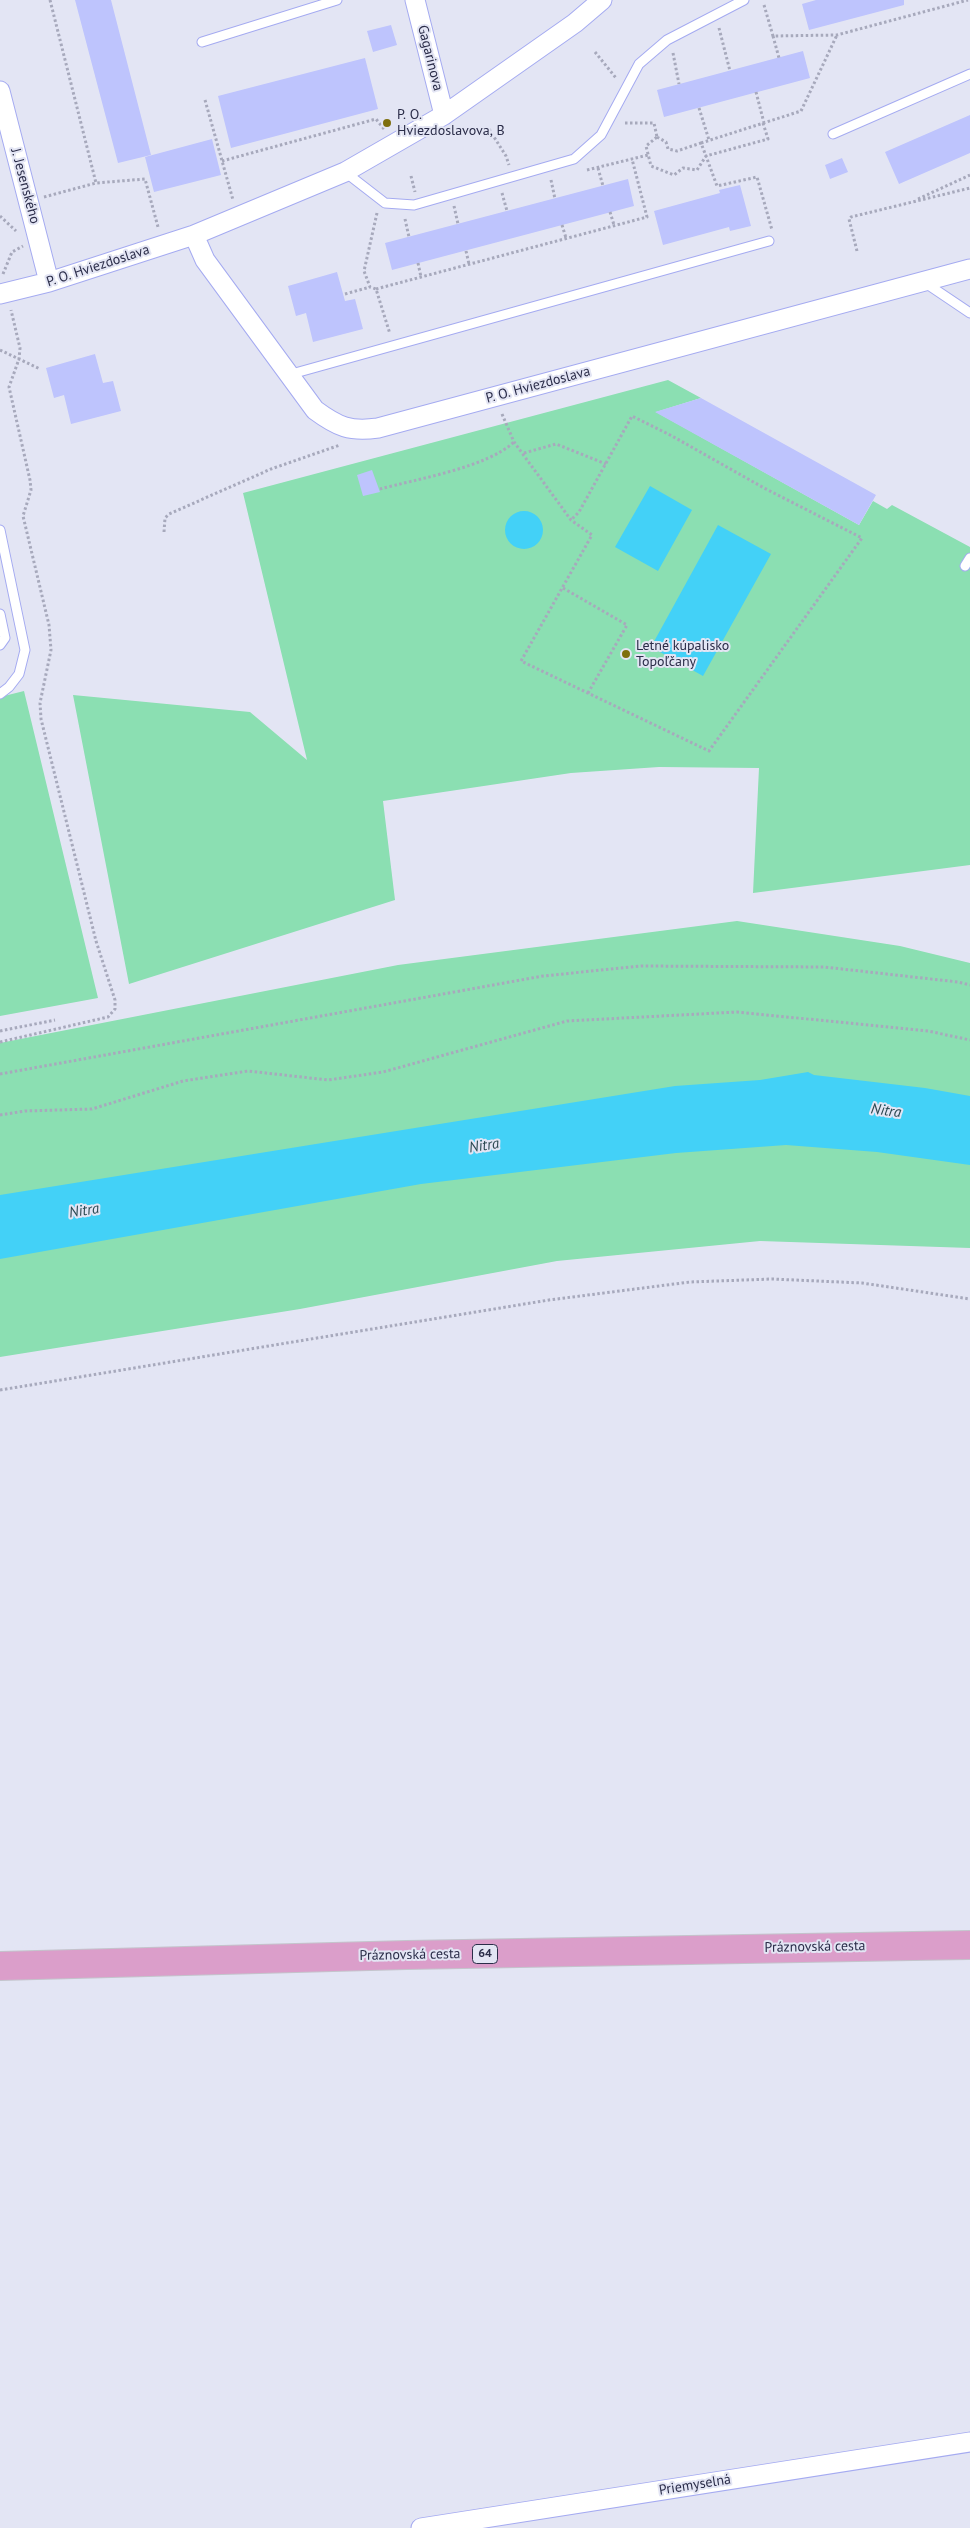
<!DOCTYPE html>
<meta charset="utf-8">
<style>
body{margin:0}
canvas{display:block;background:#e3e5f4}
</style>
<canvas width="970" height="2528"></canvas>
<script>
const ctx = document.querySelector('canvas').getContext('2d');
ctx.lineJoin = 'round';
function fill(path, color) {
  ctx.fillStyle = color;
  ctx.fill(path, 'evenodd');
}
function stroke(path, color, width, dash) {
  ctx.strokeStyle = color;
  ctx.lineWidth = width;
  ctx.lineCap = dash ? 'butt' : 'round';
  ctx.setLineDash(dash || []);
  ctx.stroke(path);
}
function write(font, color, halo, rows, align = 'center') {
  ctx.font = font + ' "PT Sans",sans-serif';
  ctx.lineWidth = 4;
  ctx.setLineDash([]);
  ctx.textBaseline = 'middle';
  ctx.strokeStyle = halo;
  ctx.fillStyle = color;
  for (const [text, x, y, turn = 0] of rows) {
    ctx.save();
    ctx.translate(x, y);
    ctx.rotate((+turn || 0) * Math.PI / 180);
    ctx.textAlign = isNaN(turn) ? turn : align;
    if (halo) ctx.strokeText(text, 0, 0);
    ctx.fillText(text, 0, 0);
    ctx.restore();
  }
}
fill(new Path2D(`
 M668 380 701 398 656 412 859 525 873 501 887 509 892 505 970 547V865L753 893 759 768 659 767 571 773 383 801 395 900 129 984 73 695 250 712 307 760 243 493Z
 M24 691 98 998 0 1016V697Z
 M737 921 900 946 970 963V1248L760 1241 557 1261 300 1309 0 1357V1043L398 965Z`), '#8bdfb2');
fill(new Path2D(`
 M650 486 692 510 658 571 615 547Z
 M505 530a19 19 0 1 1 38 0a19 19 0 1 1-38 0Z
 M718 525 771 554 703 676 651 647Z
 M808 1072 814 1075 925 1088 970 1096V1165L877 1152 786 1145 676 1153 421 1184 0 1259V1195L675 1086 760 1080Z`), '#43d1f7');
fill(new Path2D(`
 M75 0H111L151 155 118 163Z
 M816 0H904V5L809 30 802 4Z
 M391 25 397 45 373 52 367 31Z
 M803 51 810 78 664 117 657 90Z
 M365 58 378 109 231 148 218 96Z
 M970 115V153L899 184 885 152Z
 M212 139 221 175 154 192 145 157Z
 M842 158 848 172 830 179 825 165Z
 M628 179 634 206 392 270 385 243Z
 M740 185 751 226 730 231 729 227 663 245 654 211 720 193 719 190Z
 M337 272 345 301 355 299 363 329 313 342 306 313 296 316 288 286Z
 M95 354 103 383 113 381 121 411 71 424 64 395 54 398 46 368Z
 M701 398 876 495 859 525 655 412Z
 M372 470 380 492 363 496 357 475Z`), '#bec4fd');
const service = new Path2D(`
 M202 42 337 0
 M833 134 970 74
 M345 172 385 203 414 205 574 159 601 135 639 64 667 40 744 0
 M924 282 970 313
 M288 375 769 241
 M0 530 25 650 19 674 9 687 0 694
 M965 566 970 558
 M0 614 5 638 0 645`);
const minor = new Path2D(`
 M415 0 444 115
 M0 91 49 282
 M194 235 205 260 315 410C338 427 350 432 378 428L970 269
 M0 294 49 282 194 235 345 172 444 115 575 23 602 0
 M421 2528 970 2442`);
const primary = new Path2D(`
 M0 1966 407 1955 970 1945`);
stroke(service, '#a5abf1', 11);
stroke(minor, '#a5abf1', 21);
stroke(primary, '#c4c4cc', 30);
stroke(new Path2D(`
 M50 0 96 183 145 179 158 227
 M764 5 773 36 837 35 968 0
 M719 28 730 71
 M773 36 779 58
 M595 52 616 78
 M673 53 679 84
 M756 92 764 123
 M205 100 233 200
 M699 108 709 140
 M625 123H654L657 137
 M763 123 768 139 706 156 717 186 757 177 772 230
 M489 129 506 156 509 165
 M657 137 666 142 668 149 677 151 701 143 706 156 697 170 683 168 674 175 651 166 646 146Z
 M701 143 801 111 837 35
 M222 161 376 119 384 129
 M598 168 603 186
 M587 170 648 155
 M411 176 415 192
 M551 180 555 199
 M502 193 507 211
 M44 197 96 183
 M918 199 970 175
 M454 206 458 224
 M610 212 614 225
 M377 213 364 271 370 287 376 289 390 334
 M0 216 16 231
 M405 219 409 237
 M562 225 566 238
 M466 251 469 264
 M857 251 849 219 851 217 970 188
 M418 263 421 277
 M3 274 12 252 23 246
 M376 289 647 217 632 159
 M345 294 370 287
 M0 350 40 369
 M502 414 514 442 571 520 592 535 521 661 709 751 862 538 764 488 672 436 632 416 579 512 571 520
 M524 453 556 444 606 464
 M380 489C417 479 488 467 514 442
 M164 532 165 518 169 514 271 469 340 445
 M563 588 627 625 588 693
 M0 1031 55 1020
 M0 1042 108 1017 115 1009V1000L96 941 41 719 40 703 51 650 49 625 23 516 31 490 30 480 9 387 19 359 20 348 11 310
 M0 1074 543 976 641 966 824 967 958 982 970 985
 M0 1115 25 1111 92 1109 183 1081 248 1071 328 1080 383 1072 567 1021 737 1012 928 1031 970 1040
 M0 1390 549 1300 690 1282 772 1279 862 1283 970 1299`), '#a7a9bc', 3, [2.5, 2.5]);
stroke(service, '#fff', 9);
stroke(minor, '#fff', 19);
stroke(primary, '#db9eca', 28);
for (const [x, y, r, color] of [
 [387,123,5,"#7e6f0e"],
 [626,654,5,"#7e6f0e"]
]) {
  const dot = new Path2D();
  dot.arc(x, y, r, 0, 2 * Math.PI);
  ctx.fillStyle = color;
  ctx.fill(dot);
  stroke(dot, '#e3e5f4', 2);
}
for (const [x, y, w] of [
 [485,1954,25]
]) {
  const box = new Path2D();
  box.roundRect(x - w / 2, y - 9.5, w, 19, 4);
  ctx.fillStyle = '#e3e5f4';
  ctx.fill(box);
  stroke(box, '#2b2d49', 1);
}
write('bold 12px', '#2b2d49', null, [
 ["64",485,1954]
]);
write('14px', '#2b2d49', '#e3e5f4', [
 ["Gagarinova",430,58,76],
 ["J. Jesenského",25,186,75],
 ["P. O. Hviezdoslava",98,266,-18],
 ["P. O. Hviezdoslava",538,385,-15],
 ["Práznovská cesta",815,1947,-1],
 ["Práznovská cesta",410,1955,-1],
 ["Priemyselná",695,2485,-9]
]);
write('14px', '#2b2d49', '#e3e5f4', [
 ["P. O.",397,115],
 ["Hviezdoslavova, B",397,131],
 ["Letné kúpalisko",636,646],
 ["Topoľčany",636,662]
], 'left');
write('italic 15px', '#2b4851', '#e3e5f4', [
 ["Nitra",886,1111,8],
 ["Nitra",484,1146,-9],
 ["Nitra",84,1211,-9]
]);
</script>
